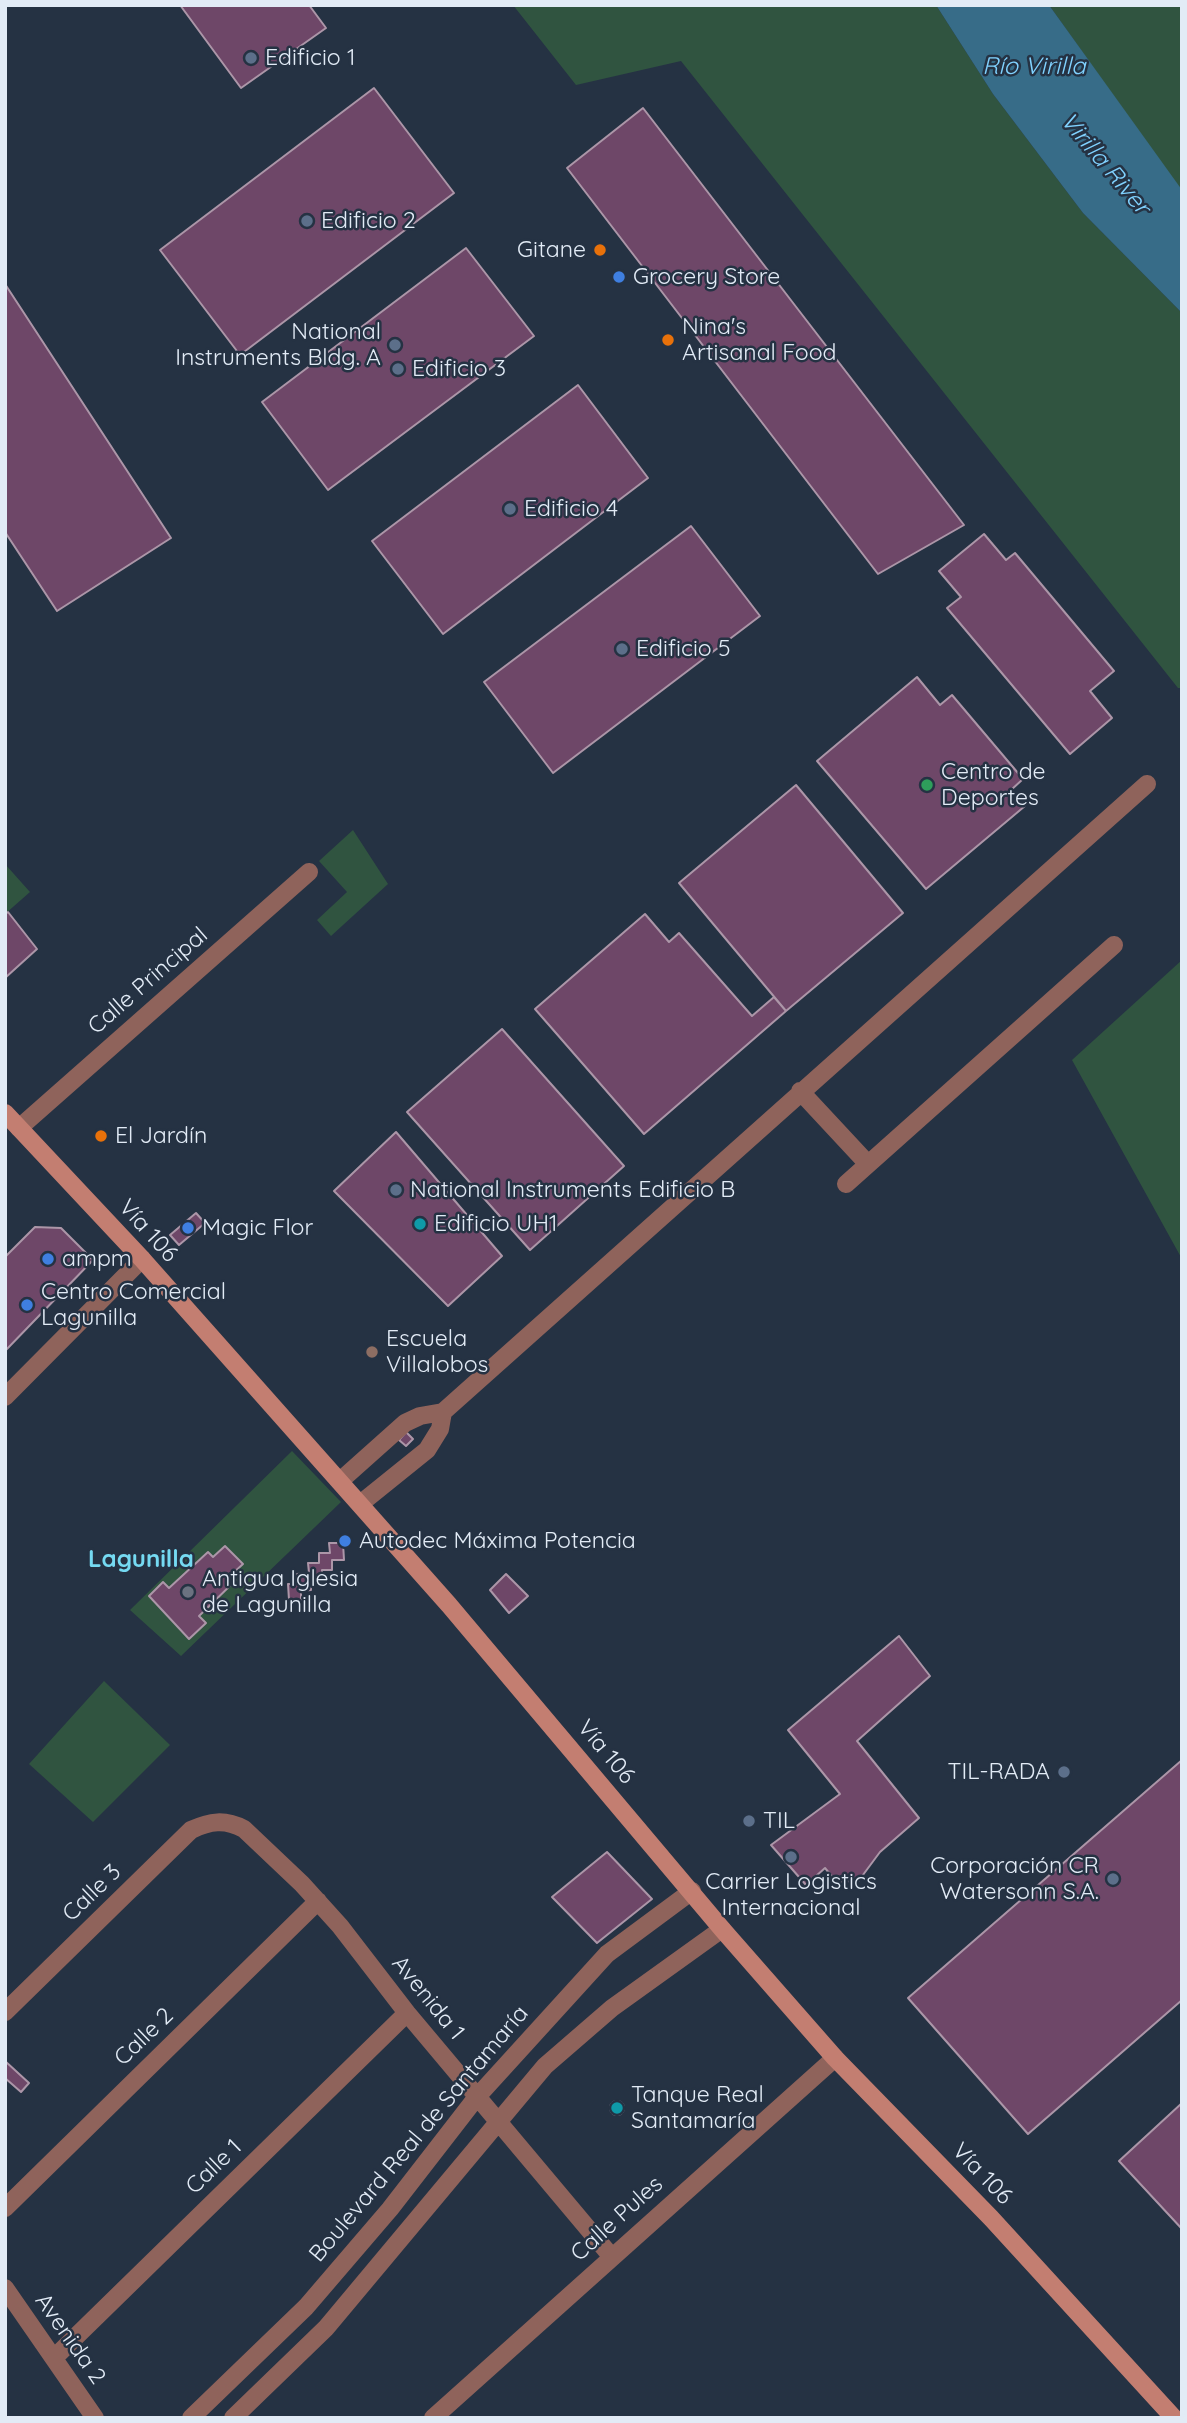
<!DOCTYPE html>
<meta charset="utf-8">
<style>
body{margin:0}
#map{position:relative;width:1187px;height:2423px;overflow:hidden;background:#253243;font-family:Quicksand,sans-serif}
canvas{display:block}
.frame{position:absolute;inset:0;border:7px solid #e2ebf6;pointer-events:none}
</style>
<div id="map">
<canvas width="1187" height="2423"></canvas>
<div class="frame"></div>
</div>
<script>
const ctx = document.querySelector('canvas').getContext('2d');
ctx.lineJoin = 'round';
function fill(path, color) {
  ctx.fillStyle = color;
  ctx.fill(path, 'evenodd');
}
function stroke(path, color, width, dash) {
  ctx.strokeStyle = color;
  ctx.lineWidth = width;
  ctx.lineCap = dash ? 'butt' : 'round';
  ctx.setLineDash(dash || []);
  ctx.stroke(path);
}
function write(font, color, halo, rows, align = 'center') {
  ctx.font = font + ' Quicksand,sans-serif';
  ctx.lineWidth = 5;
  ctx.setLineDash([]);
  ctx.textBaseline = 'middle';
  ctx.strokeStyle = halo;
  ctx.fillStyle = color;
  for (const [text, x, y, turn = 0] of rows) {
    ctx.save();
    ctx.translate(x, y);
    ctx.rotate((+turn || 0) * Math.PI / 180);
    ctx.textAlign = isNaN(turn) ? turn : align;
    if (halo) ctx.strokeText(text, 0, 0);
    ctx.fillText(text, 0, 0);
    ctx.restore();
  }
}
fill(new Path2D(`
 M513 5H936L993 94 1083 213 1182 313V688H1178L681 61 576 85Z
 M1049 5H1182V190L1177 185Z
 M353 830 388 884 331 936 317 920 347 892 319 861Z
 M5 864 30 892 5 914Z
 M1182 960V1259L1072 1060Z
 M292 1451 341 1502 181 1656 130 1610ZM226 1546 242 1564 231 1575 236 1581 199 1616 206 1623 190 1638 149 1597 163 1582 169 1588 208 1552 213 1557Z
 M104 1681 170 1745 93 1822 29 1764Z`), '#305440');
fill(new Path2D(`
 M936 5H1049L1182 190V313L1083 213 993 94Z`), '#376c88');
const building = new Path2D(`
 M180 5H309L326 28 241 88Z
 M374 88 454 193 240 355 160 250Z
 M643 108 964 525 878 574 567 168Z
 M466 248 534 336 328 490 262 402Z
 M5 284 171 538 57 611 5 532Z
 M578 385 648 478 443 634 372 541Z
 M691 526 760 616 553 773 484 682Z
 M984 534 1006 560 1015 553 1114 671 1090 691 1112 718 1070 754 947 608 961 597 939 571Z
 M917 677 940 705 952 695 1023 779 1011 790 1025 806 926 889 817 761Z
 M796 785 903 913 786 1011 679 883Z
 M8 912 37 949 5 978V914Z
 M645 914 669 942 679 933 752 1016 774 997 786 1011 644 1134 535 1009Z
 M502 1029 624 1166 530 1250 407 1112Z
 M396 1132 502 1256 448 1306 334 1191Z
 M196 1213 205 1223 179 1245 170 1235Z
 M35 1227 61 1228 93 1260 5 1351V1257Z
 M406 1432 413 1439 406 1446 399 1440Z
 M329 1543H343L344 1560H332V1570H322V1580H311V1590L301 1591V1601L289 1600 288 1584H298L297 1574 309 1573 308 1563H319V1553H330Z
 M225 1546 243 1564 231 1575 236 1580 199 1616 206 1623 189 1639 149 1596 163 1582 169 1588 208 1552 213 1557Z
 M506 1574 528 1596 509 1613 490 1590Z
 M899 1636 930 1676 857 1741 919 1818 880 1852 854 1887 846 1878 839 1885 825 1868 806 1885 771 1845 840 1794 788 1730Z
 M1182 1760V2000L1028 2134 908 1998Z
 M607 1852 652 1899 597 1943 552 1897Z
 M5 2061 29 2083 21 2092 5 2078Z
 M610 2108a7 7 0 1 1 14 0a7 7 0 1 1-14 0Z
 M1182 2103V2229L1119 2161Z`);
fill(building, '#6e4768');
stroke(building, '#ac96a8', 2);
stroke(new Path2D(`
 M800 1091 867 1163
 M19 1128 309 872
 M846 1184 1114 945
 M5 1397 142 1259
 M340 1481 405 1423 420 1416 443 1412 1147 784
 M360 1504 427 1450 440 1429 443 1412
 M5 2012 191 1830C210 1821 225 1819 244 1829L302 1884 340 1926 407 2013 611 2256
 M5 2208 318 1901
 M5 2288 95 2418
 M55 2357 407 2013
 M191 2418 306 2307 390 2209 476 2098 607 1954 692 1891
 M233 2418 326 2328 545 2066 612 2008 722 1929
 M433 2418 835 2058`), '#8f635b', 18);
stroke(new Path2D(`
 M5 1113 142 1259 449 1605 722 1929 835 2058 991 2218 1174 2418`), '#c37e71', 18);
for (const [x, y, r, color] of [
 [251,58,7,"#5c6f8a"],
 [307,221,7,"#5c6f8a"],
 [600,250,7,"#e8710a"],
 [619,277,7,"#3f7fe0"],
 [668,340,7,"#e8710a"],
 [395,345,7,"#5c6f8a"],
 [398,369,7,"#5c6f8a"],
 [510,509,7,"#5c6f8a"],
 [622,649,7,"#5c6f8a"],
 [927,785,7,"#2e9e5b"],
 [101,1136,7,"#e8710a"],
 [396,1190,7,"#5c6f8a"],
 [420,1224,7,"#0f9aa8"],
 [188,1228,7,"#3f7fe0"],
 [48,1259,7,"#3f7fe0"],
 [27,1305,7,"#3f7fe0"],
 [372,1352,7,"#8d6e63"],
 [345,1541,7,"#3f7fe0"],
 [188,1592,7,"#6b7280"],
 [1064,1772,7,"#5c6f8a"],
 [749,1821,7,"#5c6f8a"],
 [791,1857,7,"#5c6f8a"],
 [1113,1879,7,"#5c6f8a"],
 [617,2108,7,"#0f9aa8"]
]) {
  const dot = new Path2D();
  dot.arc(x, y, r, 0, 2 * Math.PI);
  ctx.fillStyle = color;
  ctx.fill(dot);
  stroke(dot, '#253243', 2.5);
}
write('23px', '#e2ebf6', '#253243', [
 ["Edificio 1",265,58],
 ["Edificio 2",321,221],
 ["Gitane",586,250,"right"],
 ["Grocery Store",633,277],
 ["Nina's",682,327],
 ["Artisanal Food",682,353],
 ["National",381,332,"right"],
 ["Instruments Bldg. A",381,358,"right"],
 ["Edificio 3",412,369],
 ["Edificio 4",524,509],
 ["Edificio 5",636,649],
 ["Centro de",941,772],
 ["Deportes",941,798],
 ["El Jardín",115,1136],
 ["National Instruments Edificio B",410,1190],
 ["Edificio UH1",434,1224],
 ["Magic Flor",202,1228],
 ["ampm",62,1259],
 ["Centro Comercial",41,1292],
 ["Lagunilla",41,1318],
 ["Escuela",386,1339],
 ["Villalobos",386,1365],
 ["Autodec Máxima Potencia",359,1541],
 ["Antigua Iglesia",202,1579],
 ["de Lagunilla",202,1605],
 ["TIL-RADA",1050,1772,"right"],
 ["TIL",763,1821],
 ["Corporación CR",1099,1866,"right"],
 ["Watersonn S.A.",1099,1892,"right"],
 ["Carrier Logistics",791,1882,"center"],
 ["Internacional",791,1908,"center"],
 ["Tanque Real",631,2095],
 ["Santamaría",631,2121]
], 'left');
write('23px', '#e2ebf6', '#253243', [
 ["Calle Principal",148,981,-41],
 ["Vía 106",148,1231,48],
 ["Vía 106",606,1752,50],
 ["Calle 3",92,1893,-44],
 ["Avenida 1",428,1998,51],
 ["Calle 2",144,2037,-44],
 ["Boulevard Real de Santamaría",419,2134,-50],
 ["Calle 1",214,2167,-44],
 ["Vía 106",982,2174,46],
 ["Calle Pules",617,2219,-42],
 ["Avenida 2",70,2339,55]
]);
write('italic 24px', '#80d2ff', '#253243', [
 ["Río Virilla",1034,67],
 ["Virilla River",1105,164,50]
]);
write('bold 24px', '#75daf2', '#253243', [
 ["Lagunilla",141,1560]
]);
</script>
